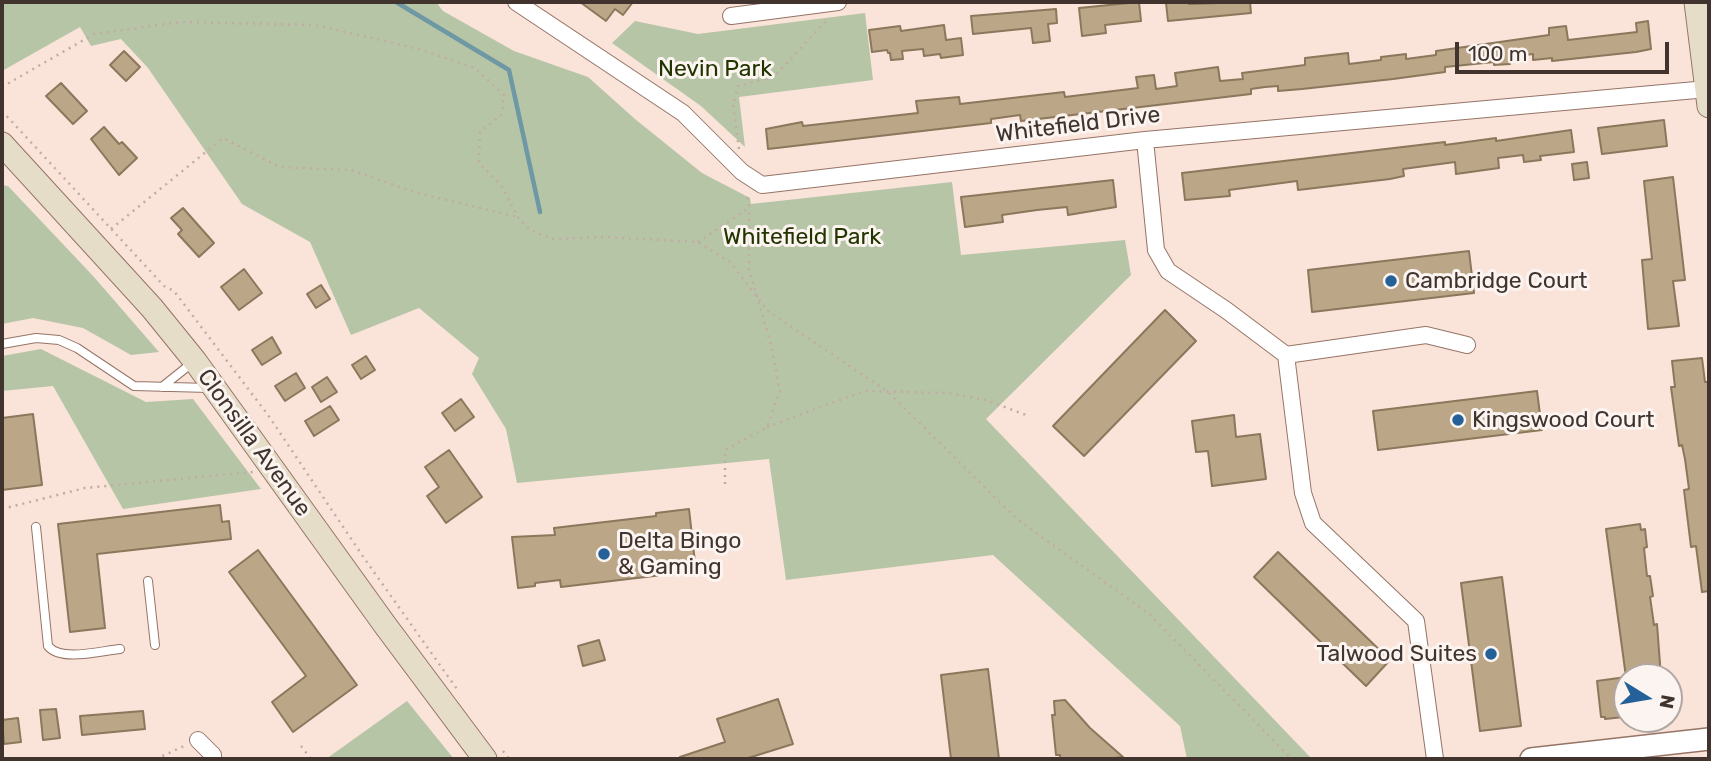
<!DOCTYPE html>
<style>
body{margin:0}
#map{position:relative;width:1711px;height:761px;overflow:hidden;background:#fae3d9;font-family:Rubik,sans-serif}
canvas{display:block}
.frame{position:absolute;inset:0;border:4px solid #41332d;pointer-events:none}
.north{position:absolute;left:1613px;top:663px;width:70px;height:70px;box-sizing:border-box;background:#fbf4f0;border:2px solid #b1a7a2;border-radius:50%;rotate:101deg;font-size:19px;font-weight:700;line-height:28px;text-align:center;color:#41332d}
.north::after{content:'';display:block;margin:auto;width:24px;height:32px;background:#246198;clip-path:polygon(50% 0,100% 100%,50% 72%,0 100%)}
.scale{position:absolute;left:1455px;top:42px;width:214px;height:32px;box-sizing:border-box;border:4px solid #41332d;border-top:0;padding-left:9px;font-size:21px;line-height:24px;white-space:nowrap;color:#41332d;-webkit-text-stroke:5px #fbf4f0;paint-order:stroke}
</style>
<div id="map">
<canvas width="1711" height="761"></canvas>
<div class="frame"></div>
<div class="north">N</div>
<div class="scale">100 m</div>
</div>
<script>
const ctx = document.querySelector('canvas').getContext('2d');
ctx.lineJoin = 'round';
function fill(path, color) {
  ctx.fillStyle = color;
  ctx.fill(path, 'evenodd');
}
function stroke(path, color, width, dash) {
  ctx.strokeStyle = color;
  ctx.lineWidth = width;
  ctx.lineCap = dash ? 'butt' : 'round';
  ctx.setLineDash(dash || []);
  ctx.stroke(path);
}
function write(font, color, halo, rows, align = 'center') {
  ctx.font = font + ' Rubik,sans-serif';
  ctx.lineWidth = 6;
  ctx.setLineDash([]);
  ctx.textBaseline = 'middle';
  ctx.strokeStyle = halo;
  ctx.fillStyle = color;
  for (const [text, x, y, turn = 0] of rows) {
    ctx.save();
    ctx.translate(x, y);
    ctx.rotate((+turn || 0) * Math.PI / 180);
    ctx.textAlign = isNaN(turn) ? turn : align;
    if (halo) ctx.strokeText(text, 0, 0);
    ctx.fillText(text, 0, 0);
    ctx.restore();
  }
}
fill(new Path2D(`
 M2 2H436L443 11 514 51 588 77 635 119 702 173 750 198 751 204 952 182 961 255 1125 240 1131 275 986 419 1312 759H1187L1180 726 993 555 786 580 769 459 517 483 506 429 472 374 479 358 419 308 351 335 310 242 242 204 148 68 121 39 91 46 80 27 2 71Z
 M865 13 873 80 739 97 745 147 701 106 612 43 635 21 698 34Z
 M2 185 8 186 94 277 159 352 131 355 83 328 33 318 2 324Z
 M41 349 146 402 193 399 261 489 123 509 53 386 2 391V356Z
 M407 701 454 759H326Z`), '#b7c5a7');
stroke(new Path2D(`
 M396 2 509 70 540 212`), '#6f98a5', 4.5);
const building = new Path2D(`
 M580 2H633L623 15 615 9 606 21Z
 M1139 2 1141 21 1105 25 1106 33 1082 36 1079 8Z
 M1188 2 1189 4 1250 2 1251 13 1168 21 1166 3Z
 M1056 9 1057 23 1048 24 1050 41 1033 43 1031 28 973 34 971 16Z
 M1648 21 1651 49 1636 52 1552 61V58L1533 60V54L1510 57V64L1494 65V62L1445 67V72L1393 79 1302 89 1278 91V86L1265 87 1251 89V94L1021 121 1020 115 991 119V123L768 149 766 129 802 122 803 126 918 113 916 101 959 97 960 104 1064 92 1065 97 1138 88 1136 77 1154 75 1156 89 1177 86 1175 73 1218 67 1220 81 1243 79 1242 73 1305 65V58L1348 53 1349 64 1381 60V57L1406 54V59L1436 55V51L1549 35V28L1566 26 1568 40 1637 32 1636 23Z
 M944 25 946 40 961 38 963 55 941 58 940 54 924 56 923 49 902 51 903 59 891 60 890 53H888L887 50 872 52 869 30 900 26 901 31Z
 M124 51 140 67 126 81 110 65Z
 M61 83 87 111 73 124 46 96Z
 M1664 120 1667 146 1602 154 1598 128Z
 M104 127 119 144 122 142 137 158 119 175 91 139Z
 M1571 130 1574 152 1540 156 1541 160 1524 162 1523 155 1498 158 1499 168 1456 174 1455 162 1403 169 1404 176 1390 179 1298 190 1297 181 1229 190 1230 196 1185 200 1182 173 1445 142V145L1496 138V141Z
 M1587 162 1589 178 1574 180 1572 164Z
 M1673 177 1685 280 1673 281 1679 326 1648 329 1642 260 1652 259 1644 181Z
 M1113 180 1116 207 1068 215 1067 207 1037 210 1002 215 1003 222 965 227 961 197Z
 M183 208 214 243 199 257 178 234 182 230 171 218Z
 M1469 251 1474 293 1312 312 1308 270Z
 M244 269 262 293 239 310 221 287Z
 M321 285 330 299 316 308 307 294Z
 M1165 310 1196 341 1084 456 1053 426Z
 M272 337 281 353 262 365 252 350Z
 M366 356 375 370 361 379 352 365Z
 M1702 358 1705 382H1709V591L1702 592 1696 546 1691 547 1684 490 1689 489 1685 459 1682 445 1679 446 1671 387H1675L1672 361Z
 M296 373 305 388 285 401 275 386Z
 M327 377 337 392 321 402 312 387Z
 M1537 391 1542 430 1378 450 1373 411Z
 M461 399 474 417 455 431 442 413Z
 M330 406 339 420 314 436 305 421Z
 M33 414 42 485 2 490V418Z
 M1234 415 1236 437 1260 434 1266 479 1212 486 1208 451 1196 452 1192 421Z
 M449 450 482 497 446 523 427 496 439 487 425 467Z
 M220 505 222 522 229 521 231 539 97 554 105 628 70 632 58 524Z
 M689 509 696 571 561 587 560 580 535 583V586L518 588 512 537 555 535 554 528 656 516V513Z
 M1640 524 1641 530 1645 529 1647 547 1644 548 1647 576H1650L1653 596 1650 597 1654 625 1657 624 1661 677H1627V714H1624V717L1605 719V717H1601L1597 681 1626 677 1606 529Z
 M258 550 357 685 293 732 272 702 306 676 229 572Z
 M1278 552 1390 660 1366 686 1254 577Z
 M1502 577 1521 726 1480 731 1461 583Z
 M599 640 605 660 583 666 578 646Z
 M988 669 999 759H951L941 675Z
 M778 699 793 744 745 759H680V757L725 742 717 719Z
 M1065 700 1090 728 1123 757 1105 759H1060V755H1056L1052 715H1055L1054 701Z
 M56 709 60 738 43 740 40 710Z
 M143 711 145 729 82 735 80 716Z
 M18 718 21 742 4 744 2 720Z`);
fill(building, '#bba687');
stroke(building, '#8b775b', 2);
const service = new Path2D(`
 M2 344 36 338 59 340 77 348 134 386 209 388
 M162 387 192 363
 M36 527 48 646C61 662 100 651 120 649
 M148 581 155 645`);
const minor = new Path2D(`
 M516 2 683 113 742 172 762 185 1145 140 1707 89
 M731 16 838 2
 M1145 140 1156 250 1168 271 1226 310 1286 355 1303 493 1313 523 1416 621 1435 759
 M1286 355 1426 335 1467 345
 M198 740 213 755V759`);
const tertiary = new Path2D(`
 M1531 759 1709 739`);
const secondary = new Path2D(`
 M1696 2 1709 106
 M2 144 152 308 195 361 385 625 485 759`);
stroke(service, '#957466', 10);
stroke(minor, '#957466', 18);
stroke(tertiary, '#957466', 24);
stroke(secondary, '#957466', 25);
stroke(new Path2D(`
 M2 87 94 34 181 22 315 25 419 49 475 68 504 95 502 114 480 132 479 163 501 185 518 217 529 229 552 239 603 237 698 242 730 262 769 312 887 391 1018 520 1148 613 1292 759
 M2 111 164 286 174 291 268 415 364 558 459 692
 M739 149 733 105 738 86 774 77 827 20
 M111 229 223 138 280 167 351 170 417 193 518 217
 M698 242 749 208 747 194
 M767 427 864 391 948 393 986 400 1026 415
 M725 484V450L767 427 780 391 771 345 749 269V208
 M2 509 85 488 253 472
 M301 746 311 759
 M503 751 509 759
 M156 759 184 746`), '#c0aca3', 2.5, [2, 5]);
stroke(service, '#fff', 8);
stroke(minor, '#fff', 16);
stroke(tertiary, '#fff', 21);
stroke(secondary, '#e6ddc8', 23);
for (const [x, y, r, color] of [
 [1391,281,7,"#246198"],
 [1458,420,7,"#246198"],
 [604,554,7,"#246198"],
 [1491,654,7,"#246198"]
]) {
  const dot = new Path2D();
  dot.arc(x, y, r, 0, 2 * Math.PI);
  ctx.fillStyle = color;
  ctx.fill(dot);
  stroke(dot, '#fbf4f0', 2.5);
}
write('23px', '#223500', '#fbf4f0', [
 ["Nevin Park",715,69],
 ["Whitefield Park",802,237]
]);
write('23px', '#41332d', '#fbf4f0', [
 ["Whitefield Drive",1078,125,-7],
 ["Clonsilla Avenue",254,443,54]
]);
write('23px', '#41332d', '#fbf4f0', [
 ["Cambridge Court",1405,281],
 ["Kingswood Court",1472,420],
 ["Delta Bingo",618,541],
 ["& Gaming",618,567],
 ["Talwood Suites",1477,654,"right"]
], 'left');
</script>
